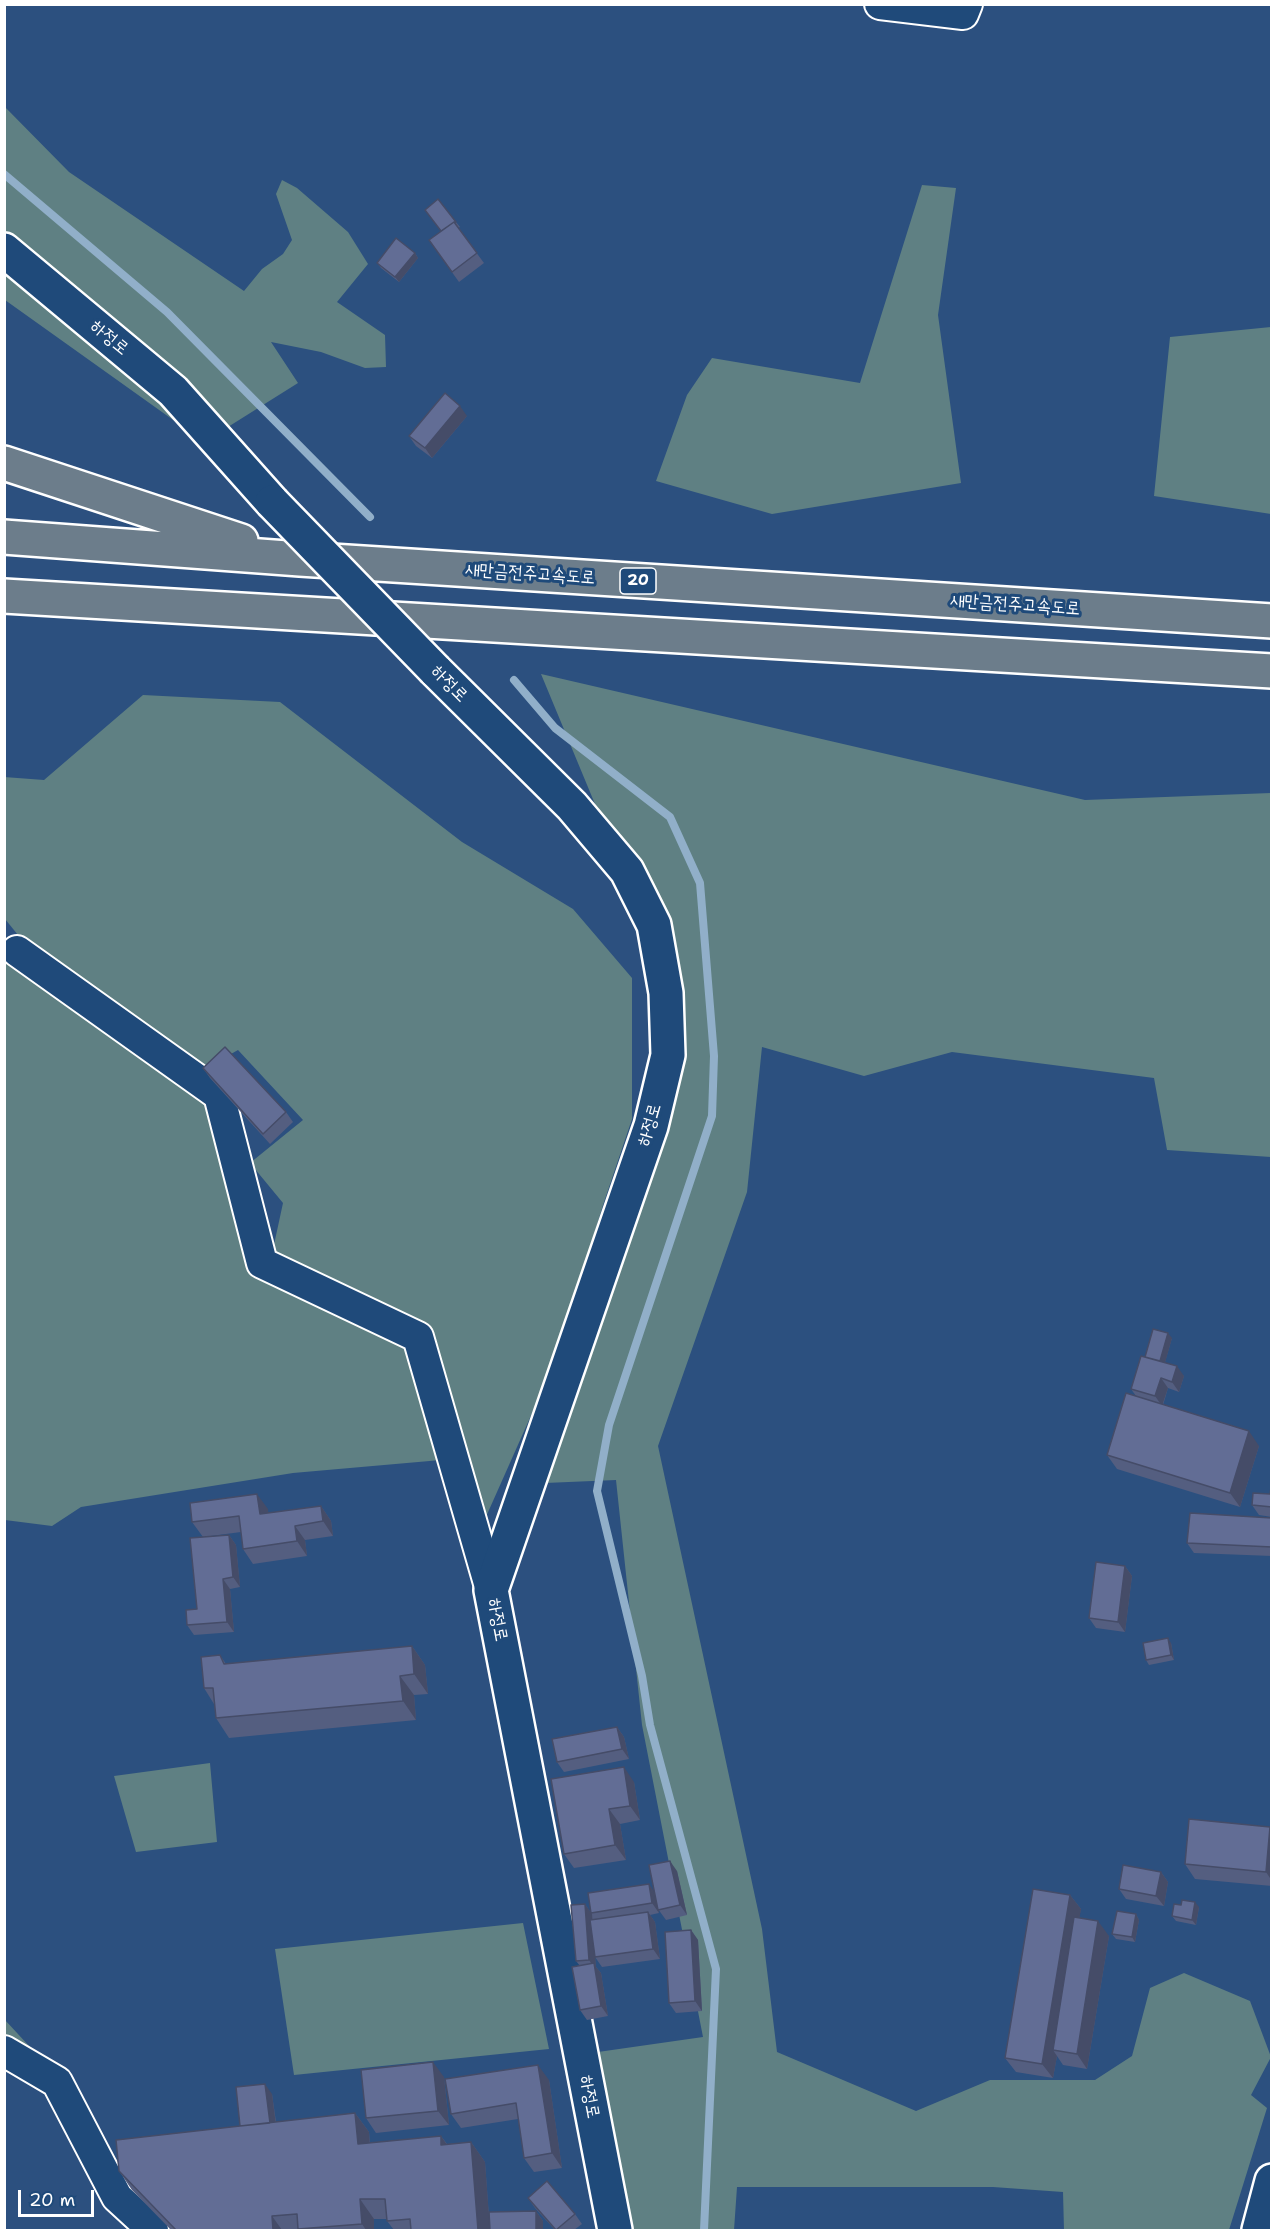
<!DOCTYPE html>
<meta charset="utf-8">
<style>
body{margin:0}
#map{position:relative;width:1276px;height:2235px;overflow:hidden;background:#2c507f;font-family:"Shantell Sans",sans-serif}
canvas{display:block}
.frame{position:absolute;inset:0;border:6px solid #fff;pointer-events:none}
.scale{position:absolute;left:18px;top:2190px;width:76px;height:27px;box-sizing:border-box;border:3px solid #fff;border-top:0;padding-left:8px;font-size:18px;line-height:21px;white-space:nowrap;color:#fff;-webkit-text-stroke:4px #1f4a7a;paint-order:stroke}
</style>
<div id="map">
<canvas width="1276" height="2235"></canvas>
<div class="frame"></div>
<div class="scale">20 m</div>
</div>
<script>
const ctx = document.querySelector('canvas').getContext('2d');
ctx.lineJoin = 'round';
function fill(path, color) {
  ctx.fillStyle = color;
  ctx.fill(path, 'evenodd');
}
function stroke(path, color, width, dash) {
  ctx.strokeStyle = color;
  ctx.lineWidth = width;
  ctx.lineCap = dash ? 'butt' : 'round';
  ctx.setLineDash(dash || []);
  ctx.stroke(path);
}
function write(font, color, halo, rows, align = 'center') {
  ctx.font = font + ' "Shantell Sans","Poor Story",sans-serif';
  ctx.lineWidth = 6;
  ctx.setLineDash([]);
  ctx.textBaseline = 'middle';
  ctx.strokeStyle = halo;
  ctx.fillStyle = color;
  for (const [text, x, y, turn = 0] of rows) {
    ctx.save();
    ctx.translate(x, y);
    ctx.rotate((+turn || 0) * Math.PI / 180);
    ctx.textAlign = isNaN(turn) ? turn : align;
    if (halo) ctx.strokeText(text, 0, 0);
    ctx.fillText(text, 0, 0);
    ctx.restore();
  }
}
fill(new Path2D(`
 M4 106 69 172 244 291 262 269 283 254 292 240 276 194 282 180 297 188 348 232 368 264 337 302 385 335 386 367 365 368 321 352 271 342 298 383 204 442 5 300Z
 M922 185 956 188 938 315 961 483 772 514 656 481 687 395 712 358 860 383Z
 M1271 327V514L1154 496 1170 337Z
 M541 674 1085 800 1271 793V1157L1167 1150 1154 1078 952 1052 864 1076 762 1047 747 1192 658 1446 762 1929 777 2052 916 2111 990 2080H1095L1132 2056 1150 1988 1184 1973 1250 2001 1271 2057 1251 2095 1267 2108 1229 2230H1064L1063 2192 993 2187H737L734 2230H631L591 2053 703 2037 642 1725 616 1480 545 1483 686 1049 664 903 612 845Z
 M143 695 280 702 462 842 573 909 632 978V1119L603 1205 557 1357 485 1519 420 1330 272 1254 283 1203 250 1163 303 1120 238 1050 208 1067 31 951 5 919 4 777 44 780Z
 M5 954 210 1100 250 1268 406 1343 441 1460 293 1473 81 1507 52 1526 5 1520Z
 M210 1763 217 1842 136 1852 114 1776Z
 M523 1923 549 2049 294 2075 275 1949Z
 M5 2020 30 2047 5 2042Z`), '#5f8083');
stroke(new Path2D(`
 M4 174 167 312 370 517
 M514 680 555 728 670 817 700 883 714 1056 712 1116 609 1425 597 1491 642 1676 650 1725 716 1969 704 2230`), '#91afc9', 8);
const street = new Path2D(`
 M880 4 963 14 967 4
 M17 951 219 1095 262 1263 418 1337 491 1590
 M4 2051 57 2082 117 2197 153 2230`);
const secondary = new Path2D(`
 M4 250 173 391 272 502
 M435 670 572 806 627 871 654 925 666 993 668 1055 651 1126 491 1590 615 2230
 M1259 2230 1272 2181`);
const highway = new Path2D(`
 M4 463 241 541
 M4 537 300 559 1272 621
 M4 596 1272 671`);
stroke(street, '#fff', 34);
stroke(secondary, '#fff', 38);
stroke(highway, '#fff', 38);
stroke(street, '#1f4a7a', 30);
stroke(secondary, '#1f4a7a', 33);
stroke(highway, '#6c7d8b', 33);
const secondaryBridge = new Path2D(`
 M272 502 435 670`);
stroke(secondaryBridge, '#fff', 38, []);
stroke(secondaryBridge, '#1f4a7a', 33);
fill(new Path2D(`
 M456 222 460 227 458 228 484 263 459 282 429 240Z
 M415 253 418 258 399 282 381 268 377 263Z
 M467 416 432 458 416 446 409 436Z
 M203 1068 286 1112 293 1122 270 1144 210 1078Z
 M1172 1338 1165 1362 1184 1376 1179 1392 1168 1388 1163 1405 1259 1446 1240 1507 1117 1469 1107 1455 1136 1396 1131 1389Z
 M1272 1480V1517L1259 1515 1252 1505 1270 1494Z
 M321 1506 331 1521 333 1536 305 1540 307 1556 253 1564 243 1549 241 1532 203 1537 192 1522 268 1509V1513Z
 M1272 1518V1556L1194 1553 1187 1543Z
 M229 1535 236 1545 240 1587 230 1589 234 1632 194 1635 187 1625 197 1609Z
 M1125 1566 1132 1576 1125 1632 1096 1628 1089 1618Z
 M1171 1643 1174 1660 1149 1665 1146 1660Z
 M412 1646 425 1665 428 1694 414 1695 416 1720 229 1738 216 1718 214 1704 204 1688 220 1655 226 1664Z
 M617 1727 624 1737 629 1759 564 1772 557 1762Z
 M634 1782 640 1820 620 1824 626 1860 574 1868 564 1854Z
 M1270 1827 1272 1829V1886L1195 1879 1185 1864Z
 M677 1871 687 1915 666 1920 658 1909 659 1913 650 1915 655 1922 660 1959 602 1967 595 1957 596 1967 601 1973 608 2016 587 2020 580 2010V1966L576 1961 585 1904 591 1913 655 1892Z
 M1161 1872 1168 1882 1164 1906 1126 1899 1119 1889Z
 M1070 1895 1081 1909 1079 1918 1109 1936 1087 2069 1063 2065 1057 2056 1053 2078 1016 2072 1005 2058Z
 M1199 1907 1196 1925 1176 1921 1172 1916Z
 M1136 1914 1139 1920 1135 1942 1116 1939 1112 1934Z
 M691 1930 698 1940 702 2011 676 2013 669 2003Z
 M444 2077 449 2125 376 2133 366 2118Z
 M549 2080 562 2168 534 2172 524 2158 518 2119 461 2128 451 2114Z
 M272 2094 276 2122 355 2113 369 2132 370 2143 441 2136 447 2144 471 2142 485 2162 490 2230 536 2211 543 2221V2230H394L387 2221V2219H374V2230H171L132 2190 119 2171 240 2126Z
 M528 2198 575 2214 582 2224 574 2230H555L535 2208Z`), '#545e80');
fill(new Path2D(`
 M415 253 418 258 399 282 395 277Z
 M460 406 467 416 432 458 425 448Z
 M1168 1333 1172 1338 1163 1370 1159 1365Z
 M1177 1366 1184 1376 1179 1392 1172 1382Z
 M1161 1378 1168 1388 1162 1406 1155 1396Z
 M1249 1431 1259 1446 1240 1507 1230 1493Z
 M257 1494 268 1509 270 1529 260 1514Z
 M321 1506 331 1521 333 1536 323 1521Z
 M295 1526 305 1540 307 1556 297 1541Z
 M229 1535 236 1545 240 1587 233 1577Z
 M1125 1566 1132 1576 1125 1632 1118 1622Z
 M223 1579 230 1589 234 1632 227 1622Z
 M1168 1638 1171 1643 1174 1660 1171 1655Z
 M412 1646 425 1665 428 1694 414 1674Z
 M400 1676 414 1695 416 1720 403 1701Z
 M617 1727 624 1737 629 1759 622 1749Z
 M624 1767 634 1782 640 1820 630 1806Z
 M609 1809 620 1824 626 1860 615 1845Z
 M1270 1827 1272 1829V1881L1266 1872Z
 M670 1861 677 1871 687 1915 680 1905Z
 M1161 1872 1168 1882 1164 1906 1156 1896Z
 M649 1884 656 1894 659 1913 652 1903Z
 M1070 1895 1081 1909 1057 2051 1053 2050 1057 2056 1053 2078 1042 2064Z
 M1195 1902 1199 1907 1196 1925 1192 1920Z
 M585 1904 592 1914 596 1967 601 1973 608 2016 601 2006 594 1967 589 1960Z
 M648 1912 655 1922 660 1959 653 1949Z
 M1136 1914 1139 1920 1135 1942 1132 1937Z
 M1098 1921 1109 1936 1087 2069 1077 2054Z
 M691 1930 698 1940 702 2011 695 2001Z
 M433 2062 444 2077 449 2125 438 2111Z
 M538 2065 549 2080 562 2168 552 2153Z
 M265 2084 272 2094 277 2133 270 2123Z
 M355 2113 369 2132 371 2164 358 2144Z
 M441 2136 454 2155 441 2145Z
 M471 2142 485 2162 490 2230H478Z
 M360 2199 374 2219V2230H366L362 2224Z
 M536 2211 543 2221V2230H536Z
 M272 2216 282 2230H273Z`), '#454c68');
const building = new Path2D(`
 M438 199 456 222 455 223 454 222 441 231 425 210Z
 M454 222 477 253 452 272 429 240Z
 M396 238 415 253 395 277 377 263Z
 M445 393 460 406 425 448 409 436Z
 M225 1047 286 1112 263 1134 203 1068Z
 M1153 1329 1168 1333 1160 1361 1145 1357Z
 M1141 1356 1177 1366 1172 1382 1161 1378 1155 1396 1131 1389Z
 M1126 1393 1249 1431 1230 1493 1107 1455Z
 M1272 1480V1507L1252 1505 1253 1493 1270 1494Z
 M257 1494 260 1514 321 1506 323 1521 295 1526 297 1541 243 1549 239 1516 192 1522 190 1503Z
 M1190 1513 1272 1518V1547L1187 1543Z
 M229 1535 233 1577 223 1579 227 1622 187 1625 186 1610 197 1609 190 1538Z
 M1096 1562 1125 1566 1118 1622 1089 1618Z
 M1168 1638 1171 1655 1146 1660 1143 1643Z
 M412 1646 414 1674 400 1676 403 1701 216 1718 213 1688H204L201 1657 220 1655 224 1664Z
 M617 1727 622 1749 557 1762 552 1739Z
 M624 1767 630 1806 609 1809 615 1845 564 1854 551 1779Z
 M1189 1819 1270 1827 1266 1872 1185 1864Z
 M670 1861 680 1905 658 1910 649 1865Z
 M1123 1865 1161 1872 1156 1896 1119 1889Z
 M649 1884 652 1903 591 1913 588 1893Z
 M1033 1889 1070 1895 1042 2064 1005 2058Z
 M1182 1900 1195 1902 1192 1920 1172 1916 1174 1904 1181 1905Z
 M585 1904 589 1960 576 1961 571 1905Z
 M1117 1911 1136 1914 1132 1937 1112 1934Z
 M648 1912 653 1949 595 1957 590 1920Z
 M1074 1917 1098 1921 1077 2054 1053 2050Z
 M691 1930 695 2001 669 2003 665 1932Z
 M594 1963 601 2006 580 2010 572 1967Z
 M433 2062 438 2111 366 2118 361 2070Z
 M538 2065 552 2153 524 2158 516 2103 451 2114 445 2079Z
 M265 2084 270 2123 240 2126 236 2087Z
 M355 2113 358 2144 441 2136V2145L471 2142 478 2230H411L410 2219 387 2221 385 2199H360L362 2224 298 2229 297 2214 272 2216 273 2230H176L119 2171 116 2140Z
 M547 2181 575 2214 556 2230 528 2198Z
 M536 2211V2230H490L489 2212Z`);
fill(building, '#626d95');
stroke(building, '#454c68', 1.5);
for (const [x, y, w] of [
 [638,581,36]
]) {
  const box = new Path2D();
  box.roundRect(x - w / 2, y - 13, w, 26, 4.5);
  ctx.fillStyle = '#1f4a7a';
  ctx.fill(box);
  stroke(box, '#fff', 1.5);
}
write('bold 16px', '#fff', null, [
 ["20",638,581]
]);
write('18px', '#fff', '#1f4a7a', [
 ["하정로",109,338,39],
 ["새만금전주고속도로",530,574,4],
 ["새만금전주고속도로",1015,605,4],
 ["하정로",449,684,45],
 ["하정로",650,1125,-74],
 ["하정로",497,1620,79],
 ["하정로",589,2097,79]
]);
</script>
